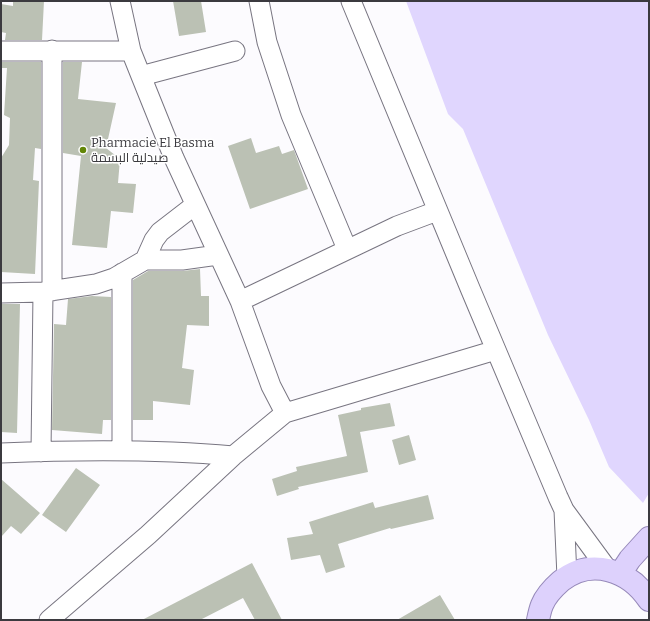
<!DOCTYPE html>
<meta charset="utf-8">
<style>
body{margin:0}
#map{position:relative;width:650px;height:621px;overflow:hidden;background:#fcfbfe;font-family:Bitter,serif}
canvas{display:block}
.frame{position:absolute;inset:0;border:2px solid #3b3a3f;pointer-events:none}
</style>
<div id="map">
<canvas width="650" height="621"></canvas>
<div class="frame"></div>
</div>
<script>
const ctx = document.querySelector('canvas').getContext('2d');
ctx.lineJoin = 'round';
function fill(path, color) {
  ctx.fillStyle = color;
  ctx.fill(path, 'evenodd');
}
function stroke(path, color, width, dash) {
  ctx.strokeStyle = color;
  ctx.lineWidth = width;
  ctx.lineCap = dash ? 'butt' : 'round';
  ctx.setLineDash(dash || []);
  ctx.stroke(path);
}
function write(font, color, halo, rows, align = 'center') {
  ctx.font = font + ' Bitter,Cairo,serif';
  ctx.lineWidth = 3;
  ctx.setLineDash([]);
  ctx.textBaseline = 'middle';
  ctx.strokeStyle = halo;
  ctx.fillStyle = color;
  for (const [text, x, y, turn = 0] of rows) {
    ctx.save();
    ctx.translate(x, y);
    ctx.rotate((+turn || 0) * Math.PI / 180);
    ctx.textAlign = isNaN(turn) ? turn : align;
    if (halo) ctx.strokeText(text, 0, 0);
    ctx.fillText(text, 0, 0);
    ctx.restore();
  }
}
fill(new Path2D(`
 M406 1H649V493L643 503 609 467 589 420 548 335 463 129 448 114Z`), '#e0d6fe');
fill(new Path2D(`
 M13 1H44L42 40H5L6 33 1 32V4L13 6Z
 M173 1H201L206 32 179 36Z
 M2 62H41V149L35 148 33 180 39 181 35 274 1 272V158L9 145 10 118 4 115 7 68H1Z
 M63 62H82L78 99 116 103 106 148 120 159 118 183 136 184 133 213 111 211 107 248 72 245 81 156 63 153Z
 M251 138 256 153 279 146 282 154 294 150 308 189 250 209 228 146Z
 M200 269 201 296H209V326L187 325 182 368 194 370 190 405 153 401V420H133V280L148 271H182Z
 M92 296 111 297V420H103L102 434 52 430 54 324 66 325 68 299Z
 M1 304H20L17 433 1 432Z
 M390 403 395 426 360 432 368 472 298 487 299 489 277 496 272 479 297 471 296 467 347 456 338 415 361 410V408Z
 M409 435 416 460 399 465 392 440Z
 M76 468 100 485 66 532 42 515Z
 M1 479 40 513 21 534 11 526 1 537Z
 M428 495 434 519 391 529 390 528 338 544 345 567 326 573 320 555 291 560 287 538 313 534 309 522 373 502 375 508Z
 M252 563 282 620H255L243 598 200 620H142Z
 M440 595 455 620H397Z`), '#bbc1b4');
const minor = new Path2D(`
 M120 1 131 51 141 76 174 158 240 301
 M259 1 267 42 291 115 347 249
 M351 1C419 167 488 332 558 497L564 510 608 570
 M1 51H131
 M141 76 235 51
 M145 260 154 240 160 232 195 205
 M122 273V451
 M52 291V50
 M1 293 43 292 96 284 114 278 145 260H182L218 255
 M285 413 271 386 240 301 397 226 437 211
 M41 452 43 292
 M1 453C78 450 156 449 233 456
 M564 510 567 577
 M49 620 148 535 233 456 285 413 496 350`);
const major = new Path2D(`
 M620 574 630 559 649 538
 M538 620C539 615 540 610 542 605 546 595 553 588 561 581 591 557 629 570 649 600`);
stroke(minor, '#787581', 21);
stroke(major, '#9689b9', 24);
stroke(minor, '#fff', 19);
stroke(major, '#ddd1fc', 22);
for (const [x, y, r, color] of [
 [83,150,4,"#628606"]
]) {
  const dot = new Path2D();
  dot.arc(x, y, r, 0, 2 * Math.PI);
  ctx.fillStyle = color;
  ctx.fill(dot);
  stroke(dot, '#fff', 1.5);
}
write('13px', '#3b3a3f', '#fff', [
 ["Pharmacie El Basma",91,143],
 ["صيدلية البسمة",91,158]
], 'left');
</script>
